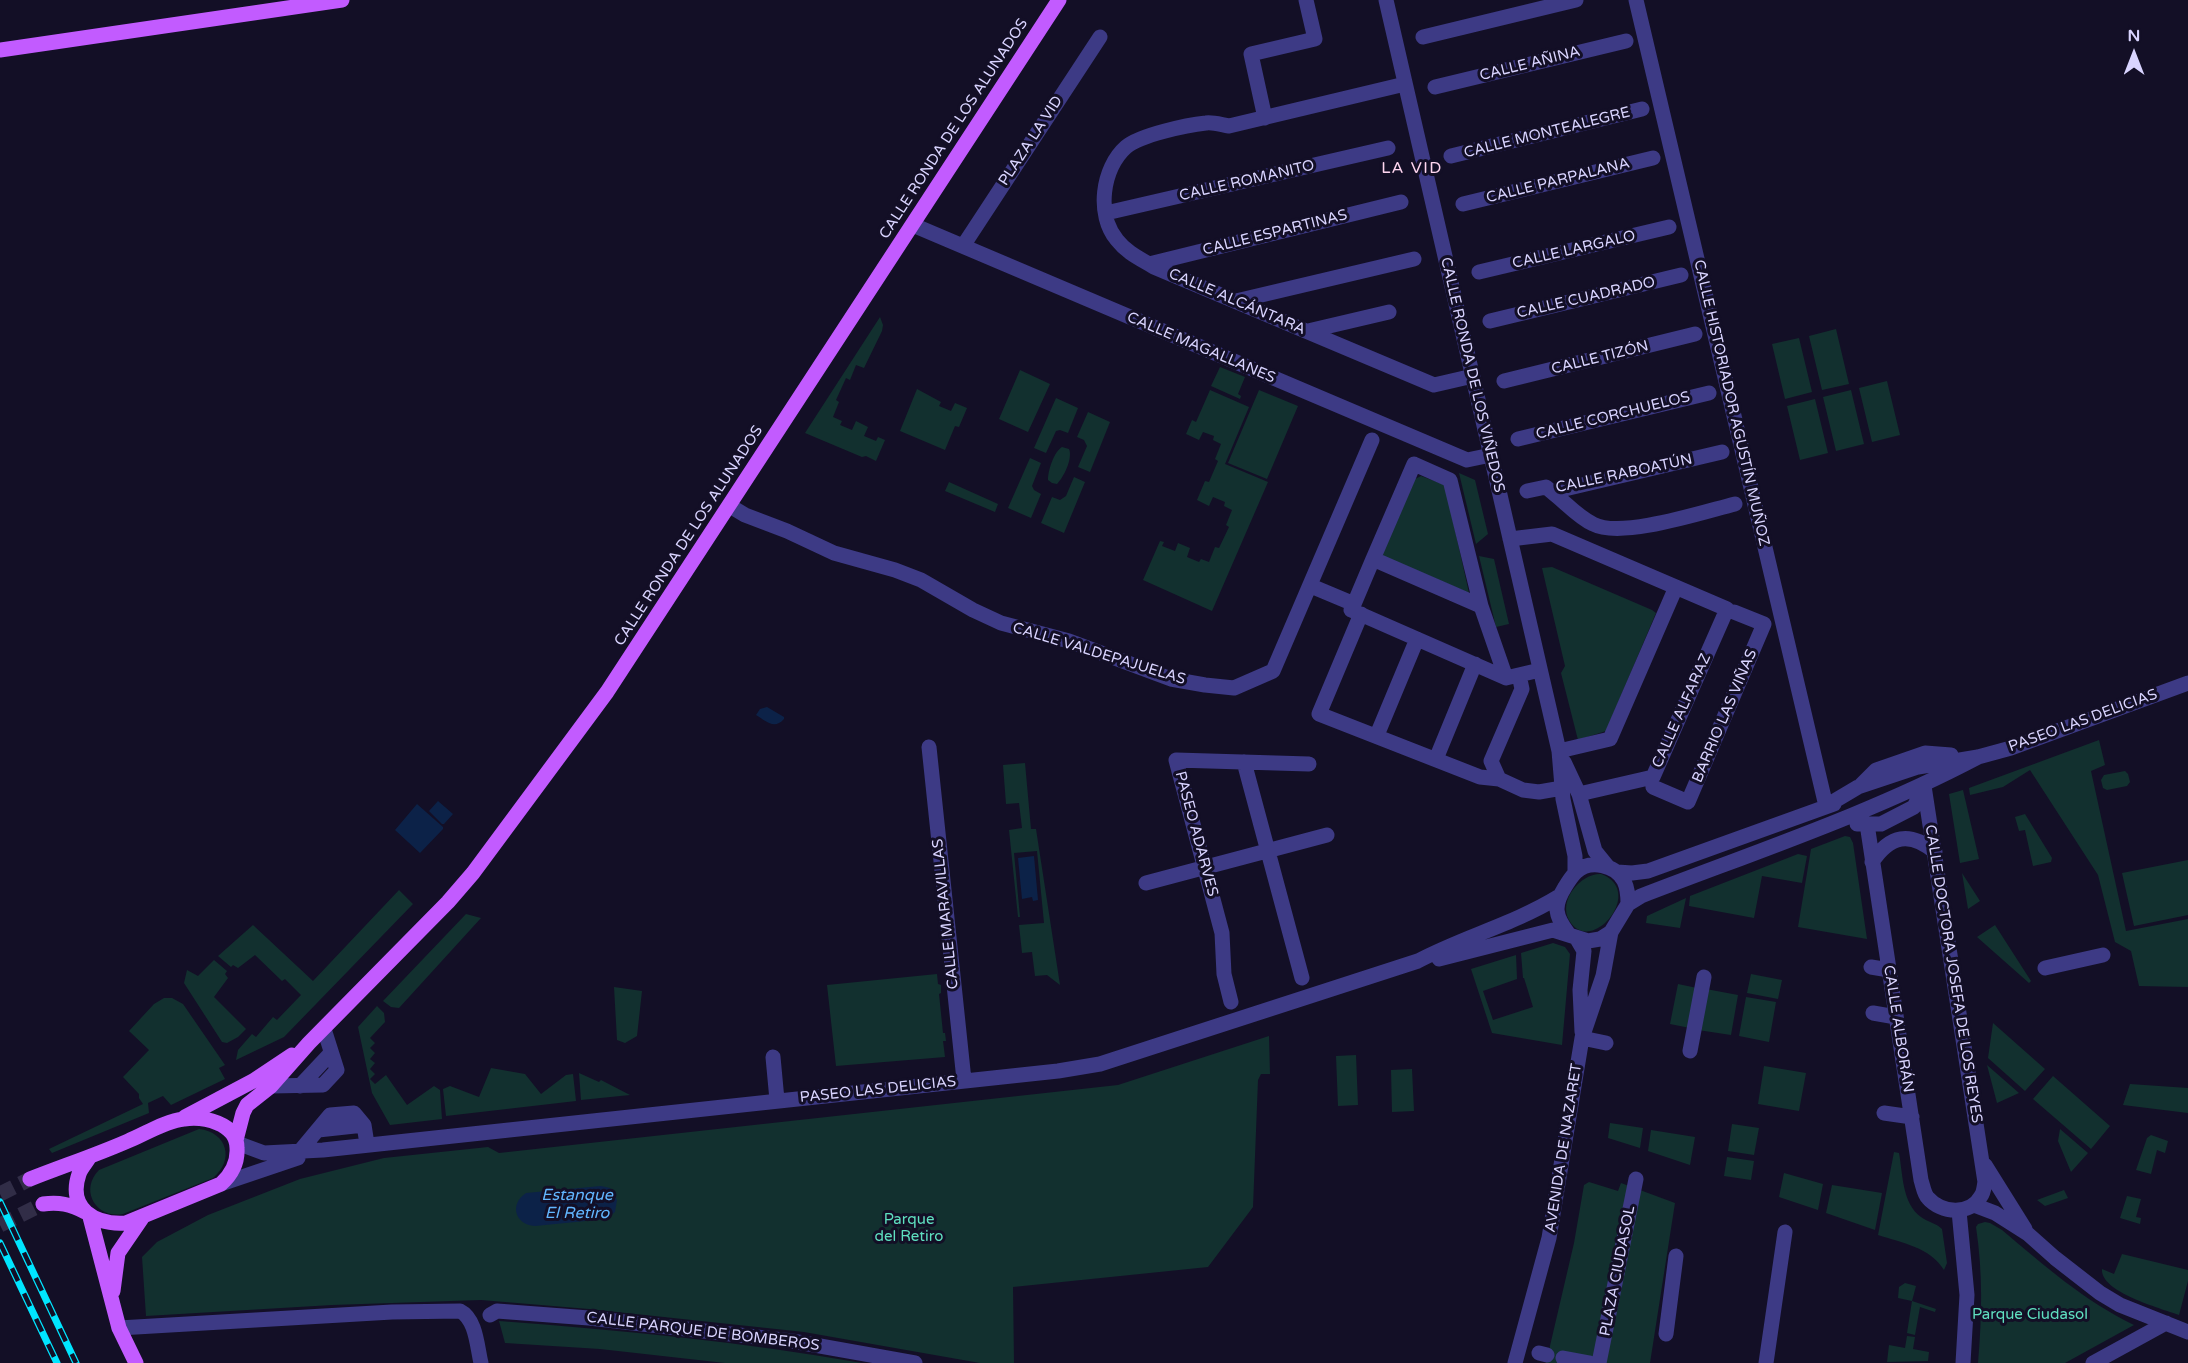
<!DOCTYPE html>
<meta charset="utf-8">
<style>
body{margin:0}
#map{position:relative;width:2188px;height:1363px;overflow:hidden;background:#130f26;font-family:"Varela Round",sans-serif}
canvas{display:block}
.north{position:absolute;left:2104px;top:24px;width:60px;height:60px;-webkit-text-stroke:4px #130f26;paint-order:stroke;rotate:0deg;font-size:16px;font-weight:700;line-height:24px;text-align:center;color:#d9d4ff}
.north::after{content:'';display:block;margin:auto;width:21px;height:27px;background:#d9d4ff;clip-path:polygon(50% 0,100% 100%,50% 72%,0 100%)}
</style>
<div id="map">
<canvas width="2188" height="1363"></canvas>
<div class="north">N</div>
</div>
<script>
const ctx = document.querySelector('canvas').getContext('2d');
ctx.lineJoin = 'round';
function fill(path, color) {
  ctx.fillStyle = color;
  ctx.fill(path, 'evenodd');
}
function stroke(path, color, width, dash) {
  ctx.strokeStyle = color;
  ctx.lineWidth = width;
  ctx.lineCap = dash ? 'butt' : 'round';
  ctx.setLineDash(dash || []);
  ctx.stroke(path);
}
function write(font, color, halo, rows, align = 'center') {
  ctx.font = font + ' "Varela Round",sans-serif';
  ctx.lineWidth = 6;
  ctx.setLineDash([]);
  ctx.textBaseline = 'middle';
  ctx.strokeStyle = halo;
  ctx.fillStyle = color;
  for (const [text, x, y, turn = 0] of rows) {
    ctx.save();
    ctx.translate(x, y);
    ctx.rotate((+turn || 0) * Math.PI / 180);
    ctx.textAlign = isNaN(turn) ? turn : align;
    if (halo) ctx.strokeText(text, 0, 0);
    ctx.fillText(text, 0, 0);
    ctx.restore();
  }
}
fill(new Path2D(`
 M880 317 883 325 882 331 864 368 856 365 850 380 846 378 836 400 839 402 833 417 842 421 840 425 852 430 856 421 868 427 864 436 876 441 878 437 885 440 876 461 866 456 862 457 805 433Z
 M1836 329 1849 384 1822 390 1809 336Z
 M1799 338 1812 392 1785 399 1772 344Z
 M1220 367 1245 377 1238 394 1241 396 1240 399 1211 386Z
 M1020 370 1050 384 1028 432 999 419Z
 M1887 381 1900 435 1872 442 1859 388Z
 M917 389 941 402 939 406 951 411 955 403 967 408 959 427 955 426 945 450 900 431Z
 M1210 390 1249 407 1225 464 1268 482 1212 611 1143 580 1160 541 1164 542 1162 546 1175 551 1178 543 1190 548 1187 557 1199 562 1201 559 1209 562 1215 547 1219 548 1229 527 1226 525 1232 510 1224 506 1225 502 1213 497 1209 506 1197 500 1205 481 1209 482 1218 461 1215 459 1221 444 1213 440 1214 436 1203 432 1199 440 1186 434 1192 420 1196 422Z
 M1259 390 1298 406 1267 479 1228 463Z
 M1851 390 1864 444 1836 451 1823 397Z
 M1056 398 1078 408 1068 433 1060 430 1056 431 1046 453 1034 448Z
 M1815 399 1828 453 1800 460 1787 406Z
 M1088 412 1110 422 1090 472 1078 467 1087 446 1084 440 1077 437Z
 M1062 447 1069 449C1073 458 1064 477 1057 484L1052 483 1048 480C1048 470 1054 452 1062 447Z
 M1030 458 1041 463 1032 486 1034 490 1041 494 1031 518 1008 508Z
 M1459 473 1475 480 1488 534 1476 544Z
 M1421 476 1445 485 1469 593 1383 556 1382 554 1415 479Z
 M1074 477 1085 482 1064 533 1041 523 1052 497 1060 500 1066 496Z
 M949 482 998 504 995 512 945 491Z
 M1479 556 1494 559 1509 624 1496 627Z
 M1552 567 1652 610 1656 613 1606 731 1578 740 1561 673 1565 666 1542 568Z
 M2099 740 2105 765 2091 771 2126 931 2188 919V987L2139 986 2131 951 2115 942 2098 875 2030 770 2003 787 1970 795 1969 788Z
 M1025 763 1031 829H1036L1060 985 1047 975 1035 976 1032 952 1022 953 1019 925 1044 923 1037 851 1014 853 1020 917H1018L1009 830 1022 828 1019 803 1006 804 1003 765Z
 M2125 771 2128 774 2130 782 2127 786 2107 790 2103 788 2101 780 2104 775Z
 M1963 790 1979 859 1960 863 1949 794Z
 M2025 814 2052 858 2051 862 2033 866 2025 830 2019 831 2015 817Z
 M1845 836 1850 837 1853 843 1867 939 1798 927 1811 849Z
 M1798 854 1807 856 1802 883 1762 876 1754 918 1689 906 1690 896Z
 M2188 860V915L2134 926 2122 873Z
 M1962 873 1980 901 1968 909Z
 M1601 874C1647 891 1590 958 1569 920 1558 900 1581 873 1601 874Z
 M399 890 413 904 284 1037 236 1060 238 1050 252 1034 256 1037 273 1017 277 1020 301 995 285 979 282 981 255 955 238 968 233 965 231 967 218 956 253 925 313 981Z
 M1686 898 1680 928 1646 923 1647 916Z
 M466 914 481 918 399 1008 391 1007 383 1001Z
 M1995 925 2031 981 2029 983 1977 937Z
 M1553 943 1565 947 1570 954 1562 1045 1492 1033 1471 969 1516 955 1517 979 1483 991 1493 1020 1533 1007 1524 978H1523L1521 953Z
 M214 960 227 971 225 974 228 978 214 997 246 1029 238 1037 227 1043 222 1042 184 983 187 970 198 976Z
 M937 974 938 984 941 985V993L939 994 943 1033H945L946 1041H943L945 1057 836 1066 827 985Z
 M1751 974 1782 980 1778 999 1747 993Z
 M1678 984 1697 988 1690 1028 1670 1024Z
 M614 987 642 991 637 1036 625 1043 617 1040Z
 M1706 989 1738 995 1731 1035 1698 1030Z
 M1746 997 1776 1002 1769 1042 1739 1036Z
 M164 998H172L183 1004 225 1065 219 1068 225 1079 171 1105 163 1096 148 1103 149 1113 52 1153 49 1149 143 1104 139 1098V1094L123 1077 149 1050 129 1031 154 1004Z
 M377 1006 384 1013 385 1022 370 1038 375 1043 370 1048 375 1053 370 1059 375 1063 370 1069 375 1074 370 1079 375 1084 386 1075 407 1105 434 1086 440 1090 442 1119 390 1125 372 1093 358 1027Z
 M1993 1023 2045 1069 2025 1091 1988 1058Z
 M1269 1036 1270 1074H1261L1258 1080 1253 1207 1208 1267 1013 1287 1014 1363H980L804 1332 589 1309 481 1300 332 1305 146 1316 142 1257 157 1242 208 1215 300 1179 384 1158 488 1147 499 1153 1118 1085Z
 M1356 1055 1358 1105 1338 1106 1336 1056Z
 M1987 1065 2019 1093 1997 1103Z
 M1764 1066 1806 1073 1799 1111 1758 1104Z
 M491 1068 525 1074 541 1094 566 1075 573 1074 576 1101 446 1116 443 1089 450 1086 479 1097Z
 M1412 1069 1414 1111 1392 1112 1391 1070Z
 M579 1073 599 1082 601 1080 630 1095 581 1100Z
 M2053 1076 2110 1126 2091 1149 2033 1099Z
 M2130 1084 2188 1088V1113L2123 1105Z
 M1610 1123 1643 1128 1640 1148 1608 1138Z
 M1732 1124 1759 1128 1754 1155 1728 1151Z
 M199 1129C227 1132 235 1160 213 1178L123 1214C96 1219 79 1190 99 1170Z
 M2060 1129 2088 1153 2071 1172 2058 1141Z
 M1651 1130 1695 1137 1690 1165 1648 1151Z
 M2151 1135 2168 1141 2165 1153 2157 1150 2151 1174 2136 1170 2147 1138Z
 M1894 1152 1899 1153C1903 1175 1902 1203 1921 1217 1928 1222 1936 1223 1942 1229L1947 1263 1944 1270C1930 1247 1902 1243 1878 1235Z
 M1727 1157 1754 1161 1751 1180 1724 1176Z
 M1784 1173 1823 1184 1818 1210 1779 1197Z
 M1589 1182 1618 1191 1621 1183 1675 1203 1650 1363H1546L1574 1243 1584 1185Z
 M1832 1185 1882 1193 1875 1230 1826 1213Z
 M2064 1190 2068 1198 2045 1206 2037 1200Z
 M2127 1196 2141 1199 2136 1217 2141 1218 2140 1224 2120 1218Z
 M1985 1222 1990 1223 2002 1230C2045 1266 2083 1300 2134 1325L2065 1363H1978C1982 1317 1983 1273 1976 1227L1978 1224Z
 M2122 1254 2188 1270V1281L2179 1315C2160 1308 2100 1292 2102 1269L2114 1274Z
 M1905 1283 1916 1286 1912 1301 1936 1309 1935 1312 1920 1307 1915 1335 1907 1333 1912 1301 1898 1298 1899 1287Z
 M499 1321C621 1330 742 1342 862 1363H725L600 1349 505 1343Z
 M1907 1336 1915 1337 1913 1349 1929 1352 1928 1361 1887 1362 1889 1345 1905 1348Z`), '#12302f');
fill(new Path2D(`
 M767 707 784 717V719C774 730 766 721 756 715L760 709Z
 M438 801 453 814 444 824H442L429 811Z
 M417 804 443 827V829L420 853 395 830Z
 M1034 856 1038 900 1033 901 1032 897 1022 899 1018 858Z
 M601 1186 610 1188 617 1200 615 1212 606 1219 535 1226C515 1225 509 1204 526 1193Z`), '#0c2248');
stroke(new Path2D(`
 M0 1194 30 1179
 M0 1225 43 1204`), '#312d47', 15, [15, 8]);
stroke(new Path2D(`
 M1386 0 1559 751 1563 799 1575 856V872
 M1636 0 1826 806
 M1423 37 1576 0
 M1405 84 1229 126C1222 125 1213 122 1206 123 1187 125 1140 135 1126 147 1102 168 1096 215 1117 240 1127 253 1141 259 1154 267L1434 385 1473 376
 M1435 87 1626 41
 M1265 118 1251 54 1315 39 1306 0
 M1451 156 1642 109
 M1463 204 1653 158
 M1106 213 1388 148
 M913 225 1467 460 1491 455
 M963 246 1100 37
 M1149 264 1401 202
 M1479 272 1669 227
 M1236 301 1414 259
 M1490 321 1681 275
 M1308 331 1389 312
 M1504 381 1695 334
 M1518 439 1709 393
 M1527 491 1546 487 1552 492 1722 452
 M1552 492C1565 502 1578 517 1593 524 1621 539 1703 512 1735 504
 M730 506 745 515 787 531 834 553 895 570 921 580 973 610 1001 623 1069 641 1171 679 1205 685 1234 688 1273 671 1372 440
 M1510 539 1552 534 1727 609 1653 777 1579 794
 M1311 586 1354 604 1351 610 1506 678 1540 670
 M1354 604 1373 559
 M1481 606 1373 559 1414 464 1450 480 1481 606 1506 678
 M1361 614 1319 714 1480 777 1499 779 1523 790 1539 792 1562 788
 M1377 735 1417 639
 M929 747 964 1080
 M1559 751 1610 739 1676 587
 M1436 759 1475 664
 M1244 762 1302 978
 M1564 762 1579 794 1595 851 1608 867
 M1499 779 1491 761 1522 689 1519 675
 M1861 785 1876 770 1925 753 1951 755
 M1653 787 1688 802 1764 624 1734 612
 M1826 806 1858 787 1918 767 1978 757 2011 748 2188 683
 M1857 824H1881L1914 807 1924 786
 M1867 824 1921 1180C1923 1186 1924 1194 1928 1198 1941 1213 1970 1216 1981 1196 1984 1192 1984 1186 1985 1182L1924 786
 M1872 862C1890 835 1910 831 1935 852
 M1617 872 1632 873 1648 871 1834 804
 M1146 883 1327 835
 M1568 933C1555 916 1553 906 1565 887 1568 882 1572 876 1576 872 1590 859 1616 865 1624 881 1628 889 1628 896 1628 904
 M1577 939 1584 951 1580 990 1582 1032
 M1439 959 1553 930 1588 941 1600 939 1611 932 1628 904 1641 896C1755 852 1870 814 1978 757
 M1871 967 1889 970
 M2045 968 2103 955
 M1231 1002 1224 974 1222 933 1176 760 1309 764
 M1873 1013 1896 1017
 M1582 1038 1606 1043
 M1690 1051 1704 977
 M773 1057 777 1100
 M271 1086 323 1085 337 1070 324 1029
 M300 1086 331 1053
 M1884 1113 1912 1117
 M318 1130 364 1125
 M237 1143 264 1153 323 1150 1058 1071 1100 1064 1418 961C1463 937 1514 924 1558 897
 M300 1151 330 1115 354 1113 364 1125 367 1144
 M1985 1165 2025 1229
 M221 1184 298 1158
 M1974 1205 1995 1213 2028 1234 2055 1258 2100 1293 2120 1305 2188 1332
 M1959 1211 1967 1295 1963 1363
 M490 1315 497 1311 589 1318 792 1341 915 1363
 M119 1328 392 1312 460 1311C476 1319 477 1346 481 1363
 M1666 1334 1676 1256
 M1539 1353 1547 1355
 M1563 1358 1590 1363
 M1515 1363 1549 1238 1582 1038 1603 976 1611 932
 M1599 1363 1636 1179
 M1766 1363 1785 1232
 M2093 1363 2166 1323`), '#3d3a85', 15);
stroke(new Path2D(`
 M0 50 342 0
 M185 1117 253 1081 292 1055
 M236 1140 243 1113 247 1105 271 1086 309 1043 448 902 473 873 607 692 1059 0
 M30 1179C63 1166 96 1155 128 1141 145 1134 165 1121 184 1119 203 1116 237 1123 237 1148 238 1163 232 1174 221 1184L126 1223C95 1225 67 1209 79 1174 81 1168 86 1163 89 1158
 M43 1204C59 1202 70 1204 85 1212
 M90 1217 119 1328 136 1363
 M113 1291 118 1253 142 1218`), '#c25bff', 15);
const rail = new Path2D(`
 M0 1202 76 1363
 M0 1243 57 1363`);
stroke(rail, '#00e5ff', 7);
stroke(rail, '#130f26', 4.5, [14]);
write('15px', '#d9d4ff', '#130f26', [
 ["CALLE AÑINA",1530,64,-14],
 ["CALLE RONDA DE LOS ALUNADOS",954,129,-57],
 ["CALLE MONTEALEGRE",1547,133,-14],
 ["PLAZA LA VID",1031,141,-57],
 ["CALLE ROMANITO",1247,181,-13],
 ["CALLE PARPALANA",1558,181,-14],
 ["CALLE ESPARTINAS",1275,233,-14],
 ["CALLE LARGALO",1574,250,-13],
 ["CALLE CUADRADO",1586,298,-13],
 ["CALLE ALCÁNTARA",1237,302,23],
 ["CALLE MAGALLANES",1201,348,23],
 ["CALLE TIZÓN",1600,358,-14],
 ["CALLE RONDA DE LOS VIÑEDOS",1472,375,77],
 ["CALLE HISTORIADOR AGUSTÍN MUÑOZ",1731,403,77],
 ["CALLE CORCHUELOS",1613,416,-14],
 ["CALLE RABOATÚN",1624,474,-12],
 ["CALLE RONDA DE LOS ALUNADOS",689,536,-57],
 ["CALLE VALDEPAJUELAS",1099,654,17],
 ["CALLE ALFARAZ",1682,711,-66],
 ["BARRIO LAS VIÑAS",1725,716,-67],
 ["PASEO LAS DELICIAS",2083,721,-20],
 ["PASEO ADARVES",1196,834,75],
 ["CALLE MARAVILLAS",946,914,-96],
 ["CALLE DOCTORA JOSEFA DE LOS REYES",1953,974,81],
 ["CALLE ALBORÁN",1898,1029,81],
 ["PASEO LAS DELICIAS",878,1090,-6],
 ["AVENIDA DE NAZARET",1564,1148,-81],
 ["PLAZA CIUDASOL",1618,1271,-79],
 ["CALLE PARQUE DE BOMBEROS",703,1332,7]
]);
write('15px', '#5fe0c0', '#130f26', [
 ["Parque",909,1220],
 ["del Retiro",909,1237],
 ["Parque Ciudasol",2030,1315]
]);
ctx.letterSpacing = '1.5px';
write('16px', '#ffd6f0', '#130f26', [
 ["LA VID",1412,169]
]);
ctx.letterSpacing = '0px';
write('italic 16px', '#62b6ff', '#130f26', [
 ["Estanque",577,1196],
 ["El Retiro",577,1214]
]);
</script>
